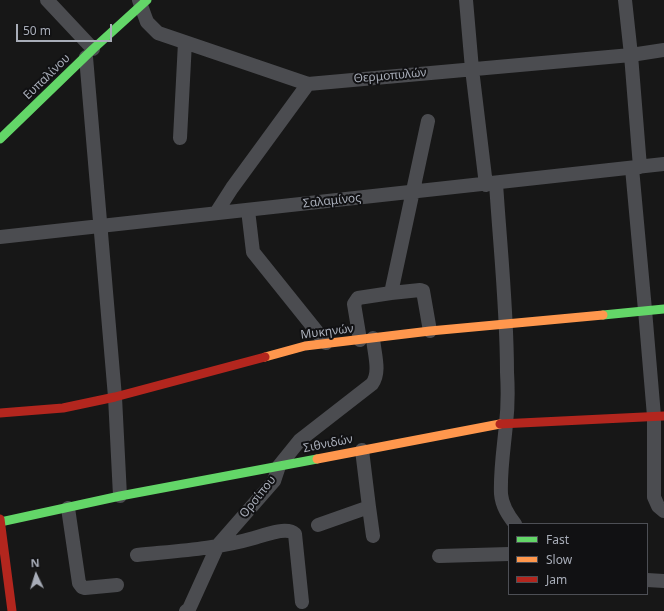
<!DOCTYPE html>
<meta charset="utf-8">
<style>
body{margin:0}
#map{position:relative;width:664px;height:611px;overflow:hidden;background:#171717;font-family:"Noto Sans",sans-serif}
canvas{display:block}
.legend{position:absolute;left:508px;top:523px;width:140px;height:72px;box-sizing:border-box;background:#111113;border:1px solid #4d4f55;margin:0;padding:5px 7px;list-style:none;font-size:12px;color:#a8adb8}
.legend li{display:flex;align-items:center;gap:8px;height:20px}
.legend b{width:20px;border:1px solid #4d4f55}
.north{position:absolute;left:16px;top:555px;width:40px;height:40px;-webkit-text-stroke:3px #111113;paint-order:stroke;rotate:356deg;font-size:11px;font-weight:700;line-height:16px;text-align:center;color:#a8adb8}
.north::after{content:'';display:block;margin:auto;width:14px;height:18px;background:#a8adb8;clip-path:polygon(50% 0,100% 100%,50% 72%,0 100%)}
.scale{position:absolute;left:16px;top:24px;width:96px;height:18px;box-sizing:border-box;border:2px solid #a8adb8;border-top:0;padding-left:5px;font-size:12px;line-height:14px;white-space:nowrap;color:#a8adb8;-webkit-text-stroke:3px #111113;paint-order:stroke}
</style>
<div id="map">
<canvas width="664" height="611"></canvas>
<ul class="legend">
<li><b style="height:5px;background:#63d668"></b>Fast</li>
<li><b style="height:5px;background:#ff974d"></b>Slow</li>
<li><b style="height:5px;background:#b3261e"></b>Jam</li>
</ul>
<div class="north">N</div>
<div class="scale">50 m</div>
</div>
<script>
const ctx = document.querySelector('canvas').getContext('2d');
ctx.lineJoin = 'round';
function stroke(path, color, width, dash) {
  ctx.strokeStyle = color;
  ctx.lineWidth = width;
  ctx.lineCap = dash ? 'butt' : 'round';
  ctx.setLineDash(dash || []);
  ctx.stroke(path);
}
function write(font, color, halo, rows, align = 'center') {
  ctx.font = font + ' "Noto Sans",sans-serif';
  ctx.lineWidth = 4;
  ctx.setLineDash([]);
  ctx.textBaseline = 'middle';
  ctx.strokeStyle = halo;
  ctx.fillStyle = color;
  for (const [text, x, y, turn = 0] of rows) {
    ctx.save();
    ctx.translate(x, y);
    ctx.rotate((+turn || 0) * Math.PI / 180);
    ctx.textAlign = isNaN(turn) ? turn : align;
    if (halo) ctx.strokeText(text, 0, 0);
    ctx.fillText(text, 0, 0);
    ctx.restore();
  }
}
stroke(new Path2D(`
 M47 0 93 49
 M139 0 147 22 158 33 308 84 631 55 664 50
 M466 0 472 69 486 185
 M625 0 631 55 640 167
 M86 57 115 397 120 496
 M180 138 185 42
 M632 168 645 310 654 416V497L658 506 664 511
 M496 183C500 246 507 309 507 372 508 389 508 407 506 424 504 447 500 470 501 494 502 506 508 515 515 524
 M248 210 253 252 326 343
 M216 213 232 188 308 84
 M0 237 664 164
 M391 293 428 121
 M360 340 354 304 358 298 391 293 420 290 423 291 430 331
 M369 507 373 536
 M68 508 79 583 82 587 85 588 117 585
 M318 525 369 507 362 450
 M137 555C175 551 216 549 254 538 264 535 287 526 295 534L302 602
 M439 556 509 554
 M647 580 664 581
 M186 611 189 609 218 545 274 481 279 466 300 440 372 384C381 372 374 353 373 338`), '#4b4c50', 14);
stroke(new Path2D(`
 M0 139 93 49 147 0
 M603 315 664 309
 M0 522 120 496 317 459`), '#63d668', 9);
stroke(new Path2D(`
 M265 357 305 346 430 331 603 315
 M317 459 500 424`), '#ff974d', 9);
stroke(new Path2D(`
 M0 413 63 408 115 397 265 357
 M500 424 664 416
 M0 519 12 611`), '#b3261e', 9);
write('12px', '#a8adb8', '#111113', [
 ["Θερμοπυλών",390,76,-5],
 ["Ευπαλίνου",47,77,-44],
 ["Σαλαμίνος",332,201,-6],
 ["Μυκηνών",327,332,-7],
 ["Σιθνιδών",328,444,-11],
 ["Ορσίπου",258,497,-51]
]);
</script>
